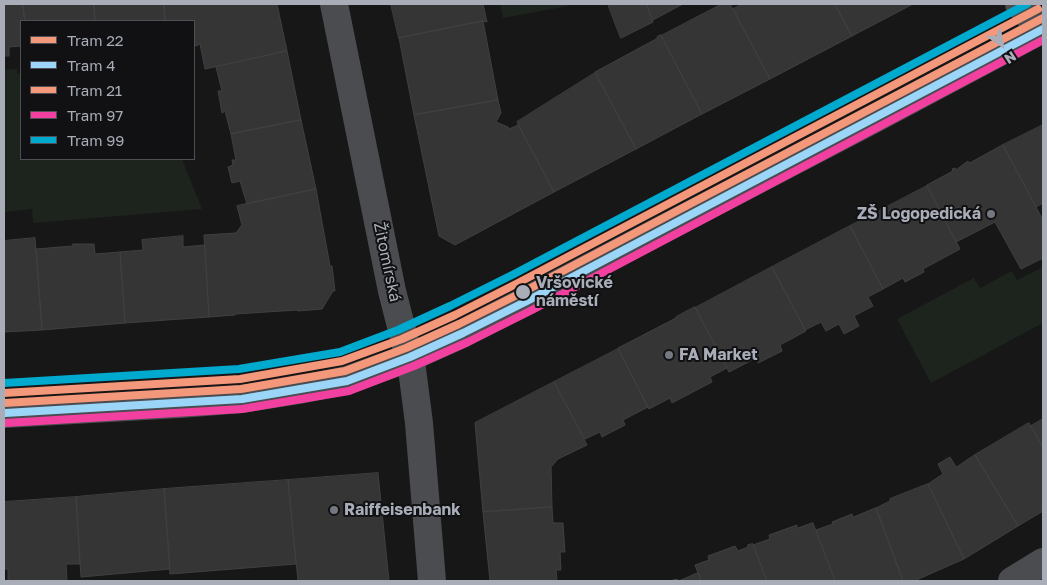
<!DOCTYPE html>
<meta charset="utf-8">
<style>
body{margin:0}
#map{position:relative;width:1047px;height:585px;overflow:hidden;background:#171717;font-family:"Golos Text",sans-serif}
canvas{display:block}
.frame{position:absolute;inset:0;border:5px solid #a8adb8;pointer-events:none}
.legend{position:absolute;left:20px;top:20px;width:175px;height:140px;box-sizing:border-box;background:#111113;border:1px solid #4d4f55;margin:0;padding:6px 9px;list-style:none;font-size:15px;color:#a8adb8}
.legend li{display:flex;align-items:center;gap:10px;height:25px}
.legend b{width:25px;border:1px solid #4d4f55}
.north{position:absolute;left:977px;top:20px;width:50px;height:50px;-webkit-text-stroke:4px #111113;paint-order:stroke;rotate:147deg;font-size:14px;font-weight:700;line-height:20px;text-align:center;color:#a8adb8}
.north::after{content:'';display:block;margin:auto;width:18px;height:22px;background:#a8adb8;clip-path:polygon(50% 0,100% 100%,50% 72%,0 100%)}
</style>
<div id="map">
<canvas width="1047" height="585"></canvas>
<div class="frame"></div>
<ul class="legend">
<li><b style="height:6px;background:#f3987b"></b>Tram 22</li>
<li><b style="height:6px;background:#9bd6f9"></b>Tram 4</li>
<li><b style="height:6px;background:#f3987b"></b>Tram 21</li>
<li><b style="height:6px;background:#f240a1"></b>Tram 97</li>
<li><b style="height:6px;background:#00a9ce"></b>Tram 99</li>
</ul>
<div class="north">N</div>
</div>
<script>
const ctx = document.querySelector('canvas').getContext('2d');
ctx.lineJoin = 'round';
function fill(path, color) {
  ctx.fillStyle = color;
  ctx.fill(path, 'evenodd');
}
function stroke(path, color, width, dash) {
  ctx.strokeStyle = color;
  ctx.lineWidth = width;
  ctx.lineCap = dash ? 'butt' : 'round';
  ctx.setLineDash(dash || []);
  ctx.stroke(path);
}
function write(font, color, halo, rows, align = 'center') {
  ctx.font = font + ' "Golos Text",sans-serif';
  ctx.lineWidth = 4;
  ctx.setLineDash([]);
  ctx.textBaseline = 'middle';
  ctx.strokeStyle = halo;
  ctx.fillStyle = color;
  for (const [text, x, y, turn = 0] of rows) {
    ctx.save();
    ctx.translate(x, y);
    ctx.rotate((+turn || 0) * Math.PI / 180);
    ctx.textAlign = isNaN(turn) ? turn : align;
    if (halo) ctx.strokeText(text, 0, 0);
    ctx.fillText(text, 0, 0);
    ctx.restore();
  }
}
fill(new Path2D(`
 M500 4H567L568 6 503 18Z
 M17 69V74L21 73V159H182L202 209 33 223 32 209 4 212V70Z
 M1043 267V323L931 383 897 319 974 278 980 288 1012 271 1017 280Z`), '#1d241e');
const building = new Path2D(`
 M4 4H23L25 21H21V46L9 47V56H4Z
 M23 4H94L95 21H25Z
 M94 4H164L165 21H95Z
 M164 4H277L287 51 205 69 200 44 196 46 194 44V21H165Z
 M391 4H483L487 22 483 21 399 38Z
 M608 4H647L653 22 621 38Z
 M647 4H683L653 20Z
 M722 4H730L770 79 702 114 661 36Z
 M743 4H835L852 36 770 79 733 9Z
 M835 4H913L852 36Z
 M483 21 498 100 414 115 399 38Z
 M661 35 702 114 636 149 595 72 658 38 657 37Z
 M287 51 301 120 231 134 225 111 222 113 218 91H222L216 67Z
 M595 73 636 149 554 192 517 122Z
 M498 100 501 113 496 122 508 127 509 129 518 125 554 192 455 245 439 236 414 115Z
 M301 120 316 189 247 204 240 181 232 183 228 167 233 165 232 160H236L231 134Z
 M1043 125V203L1036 207 1003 145Z
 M1003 145 1043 220V258L1021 269 995 222 956 242 927 185 953 171 952 169 955 168 956 170 968 161 969 163Z
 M927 186 960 249 923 269 924 272 905 282 903 278 883 289 850 226Z
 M316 189 330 266H332L335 291H333L322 309 298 311V310L235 314V315L209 317 204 235 236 233 242 225 237 206Z
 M850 226 883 289 868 297 873 306 854 316 859 326 844 334 839 324 826 331 821 322 805 330 772 267Z
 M183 236V247L205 245 209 317 125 323 120 252 143 250 142 240Z
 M35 238 42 330 4 332V241Z
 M73 244H94L95 254 120 252 125 323 42 330 36 249 73 246Z
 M772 267 806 331 780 345 782 351 758 363 756 358 729 372 695 308Z
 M695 307 727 368 710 377 712 382 672 403 670 398 649 409 618 348 676 318V317Z
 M618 349 648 407 623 420 625 425 602 437 600 432 585 439 554 382Z
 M554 382 587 445 558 459 551 467 552 507 483 512 475 423Z
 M1043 419V447L1031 426Z
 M1029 423 1043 447V511L1018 526 975 455Z
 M975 455 1018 526 964 559 928 484 943 474 938 464 950 457 956 467Z
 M378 473 389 581H298L288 480Z
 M288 480 296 564 170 574 164 489Z
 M928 484 964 559 914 581H903L876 508 890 501V499Z
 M164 489 170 569 81 577 76 497Z
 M76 497 80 564H66L67 581H8V569H4V502Z
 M552 507 553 523H563L565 552H560L561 570H556L557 581H490L483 512Z
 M876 508 903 581H835L816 530 833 524 832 522 852 514 853 517Z
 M813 523 835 581H767L753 545 770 539 769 535 797 525V528Z
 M753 544 767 581H701L695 565 709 560 708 556 735 546 738 551 748 547V545Z
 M698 573 701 581H669L677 579 678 581Z`);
fill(building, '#353536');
stroke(building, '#3f4043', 1);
stroke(new Path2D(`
 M334 4 392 291 412 369 419 423 432 581
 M1019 4 1041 31
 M4 414 180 404 242 399 299 390 347 380 409 358 462 334 876 118 1043 29
 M1012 581 1043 562`), '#4b4c50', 28);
stroke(new Path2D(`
 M4 403 241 389 345 371 406 348 459 324 523 292 1043 18`), '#f3987b', 8);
stroke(new Path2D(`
 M5 413 242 399 347 381 410 357 463 333 527 301 1043 29`), '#9bd6f9', 8);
stroke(new Path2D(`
 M4 393 240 379 342 361 402 339 455 315 518 283 1038 9`), '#f3987b', 8);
stroke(new Path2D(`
 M5 423 242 409 349 391 414 366 468 342 532 310 1043 40`), '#f240a1', 8);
stroke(new Path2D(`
 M4 383 239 369 340 352 398 330 450 306 514 274 1027 4`), '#00a9ce', 8);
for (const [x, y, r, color] of [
 [991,214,5,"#757880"],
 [523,292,8,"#a8adb8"],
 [669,355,5,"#757880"],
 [334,510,5,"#757880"]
]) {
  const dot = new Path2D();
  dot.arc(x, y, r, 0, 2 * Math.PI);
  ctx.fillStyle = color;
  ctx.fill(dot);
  stroke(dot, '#111113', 2);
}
write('bold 16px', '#a8adb8', '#111113', [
 ["ZŠ Logopedická",981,214,"right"],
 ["FA Market",679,355],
 ["Raiffeisenbank",344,510]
], 'left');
write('16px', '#a8adb8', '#111113', [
 ["Žitomírská",387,262,78]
]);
write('bold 16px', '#a8adb8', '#111113', [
 ["Vršovické",536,283],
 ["náměstí",536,301]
], 'left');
</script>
